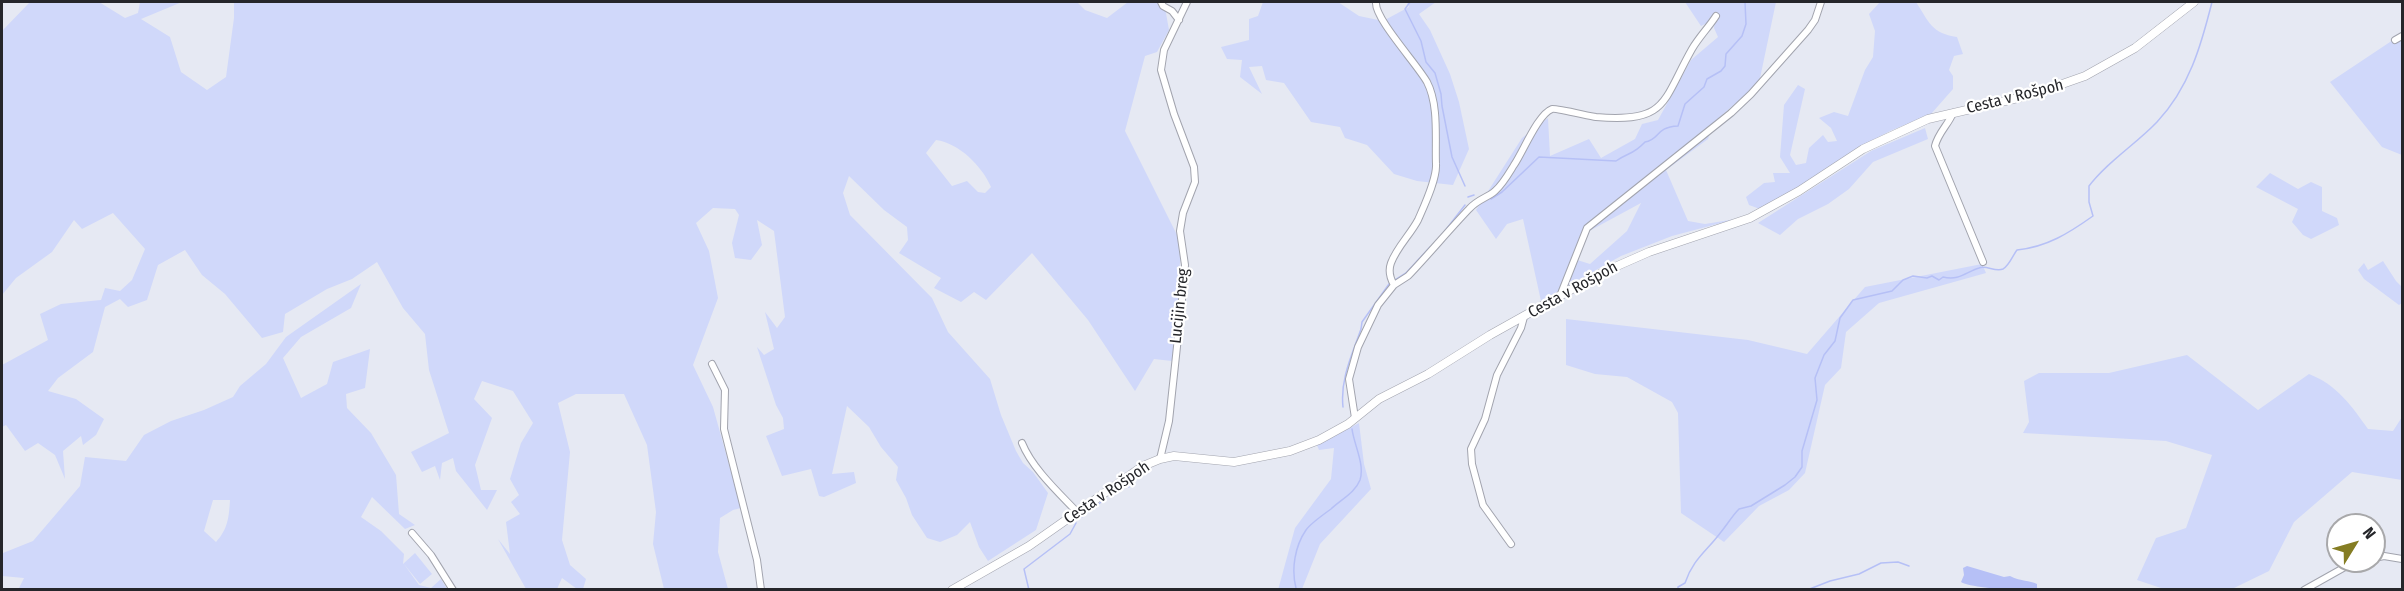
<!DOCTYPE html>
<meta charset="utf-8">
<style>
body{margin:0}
#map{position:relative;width:2404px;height:591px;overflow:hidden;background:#e6e9f3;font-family:"Fira Sans Condensed",sans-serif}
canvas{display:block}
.frame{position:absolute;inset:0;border:3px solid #25262a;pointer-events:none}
.north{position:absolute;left:2326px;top:513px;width:60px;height:60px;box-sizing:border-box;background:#fff;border:2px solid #a8a8aa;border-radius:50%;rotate:53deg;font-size:16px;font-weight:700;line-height:24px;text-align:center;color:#25262a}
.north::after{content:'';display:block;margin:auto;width:21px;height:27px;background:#857d23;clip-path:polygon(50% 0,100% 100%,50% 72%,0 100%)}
</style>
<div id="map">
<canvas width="2404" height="591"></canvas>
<div class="frame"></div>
<div class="north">N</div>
</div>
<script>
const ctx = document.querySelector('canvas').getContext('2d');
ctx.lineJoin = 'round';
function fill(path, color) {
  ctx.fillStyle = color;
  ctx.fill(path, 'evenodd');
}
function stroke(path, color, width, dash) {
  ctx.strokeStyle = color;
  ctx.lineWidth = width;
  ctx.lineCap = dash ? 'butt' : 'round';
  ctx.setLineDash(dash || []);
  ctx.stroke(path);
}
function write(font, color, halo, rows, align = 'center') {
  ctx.font = font + ' "Fira Sans Condensed",sans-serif';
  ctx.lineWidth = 4.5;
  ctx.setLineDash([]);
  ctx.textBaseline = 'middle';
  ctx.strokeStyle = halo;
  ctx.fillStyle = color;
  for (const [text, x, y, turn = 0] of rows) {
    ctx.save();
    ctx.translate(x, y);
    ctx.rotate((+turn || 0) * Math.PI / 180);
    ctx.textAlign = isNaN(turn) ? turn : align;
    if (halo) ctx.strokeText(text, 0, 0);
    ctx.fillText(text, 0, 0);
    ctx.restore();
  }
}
fill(new Path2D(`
 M30 2H99L125 18 138 13 140 2H182L141 19 170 37 181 72 207 90 226 77 234 18V2H1077L1085 10 1107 18 1128 2H1164L1169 30 1157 52 1145 56 1125 131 1183 247 1177 279 1179 302 1172 361 1154 359 1135 391 1088 320 1032 253 986 300 974 292 961 302 934 288 941 278 899 253 908 240 907 227 884 210 849 176 843 193 850 215 932 298 948 332 990 379 1001 415 1016 451 1023 463 1033 472 1048 493 1036 530 988 561 979 547 970 522 957 535 940 542 927 538 912 515 906 498 896 480 898 467 881 447 869 427 847 406 832 474 854 472 856 483 824 497 819 496 811 469 782 476 766 436 784 429 783 418 776 405 757 347 764 355 774 349 765 312 777 328 785 317 774 231 757 220 762 245 751 260 735 258 732 243 739 215 735 209 713 208 696 223 709 251 718 298 693 365 713 407 741 508 733 510 720 518 718 552 728 589H664L653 544 656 512 647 445 624 394H576L558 403 570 452 562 540 570 565 586 579 583 589H577L562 578 557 589H526L498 539 510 554 506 522 520 514 511 502 519 495 510 479 521 443 533 423 513 391 482 381 474 399 492 418 475 465 481 490H497L487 510 456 471 453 458 442 463 440 480 435 466 422 472 411 452 449 433 429 370 425 334 403 308 377 262 352 279 327 289 285 314 283 332 262 338 225 294 202 275 185 250 158 265 147 300 128 307 120 299 105 307 93 352 58 378 48 391 76 399 104 419 96 435 83 445 81 436 63 451 65 479 55 455 38 443 25 451 6 425 2 427V365L48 340 40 314 61 304 101 300 105 288 120 291 132 280 145 249 113 213 82 229 74 220 52 252 16 278 2 295V31ZM936 140C959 143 982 166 991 187L985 193 978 192 967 181 952 186 926 153Z
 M1263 2H1338L1359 16 1383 21 1409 7 1407 2H1436L1419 14 1430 30 1450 74 1459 102 1469 149 1453 185 1417 181 1394 174 1367 145 1345 138 1340 127 1311 122 1284 83 1266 80 1262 66 1249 67 1262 94 1240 77 1242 60 1227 59 1221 47 1249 40V19L1258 16Z
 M1685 2H1776L1759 83 1714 122 1708 139 1666 170 1688 221 1705 224 1736 219 1672 236 1621 256 1541 301 1523 219 1507 224 1496 239 1476 210 1522 138 1548 118 1550 156 1589 139 1601 158 1635 139 1642 124 1658 120 1691 60 1718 37 1714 28 1715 19 1701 26ZM1641 203 1627 231 1590 264 1574 259 1580 236Z
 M1880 2H1916C1929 22 1931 33 1957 37L1963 54 1954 56 1949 70 1953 76V89L1931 114 1890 131 1854 150 1790 193 1760 209 1749 205 1746 197 1764 183 1775 182 1773 173H1790L1780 157 1784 105 1798 85 1805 89 1790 155 1796 165 1806 163 1809 148 1823 135 1828 142 1837 141 1831 128 1819 118 1834 112 1848 116 1865 70 1873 57 1875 31 1869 14Z
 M2402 34V155L2382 147 2330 82Z
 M1925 128 1928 139 1873 162 1849 189 1828 204 1798 219 1780 235 1758 223 1871 151Z
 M2270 173 2298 189 2311 182 2322 187V211L2337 218 2339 225 2311 239 2303 235 2292 222 2298 209 2256 187Z
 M2383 261 2396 281 2402 287V303L2399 305 2364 279 2358 270 2364 263 2368 270Z
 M1982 264 1986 273 1879 303 1846 332 1841 368 1825 385 1805 473 1789 490 1759 506 1724 542 1681 513 1678 413 1672 402 1627 377 1595 374 1566 365V319L1748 340 1807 354 1865 287Z
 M361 284 351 308 301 337 283 358 301 398 327 384 333 362 370 349 365 388 346 394 347 408 371 433 396 475 399 514 415 525 405 529 372 497 361 517 381 531 404 554 403 564 415 553 432 574 420 584 404 564 419 585 431 588 441 579 447 589 18 590 24 578 2 576 3 553 33 541 80 486 85 457 126 461 144 435 171 421 204 410 233 397 240 386 266 364 286 337ZM213 500H230C229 517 228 529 216 542L204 531Z
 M2187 355 2258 410 2309 374C2337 385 2351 405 2368 429L2393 431 2402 417V480L2352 472 2294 522 2269 571 2232 589H2164L2137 580 2156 538 2186 528 2212 455 2166 441 2023 433 2029 422 2024 381 2039 373H2109Z
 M1359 423 1364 464 1371 489 1320 544 1302 589 1278 590 1295 528 1331 479 1334 448 1319 450 1317 445Z`), '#d0d8fa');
fill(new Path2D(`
 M1967 566 2004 577 2010 576C2022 582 2029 580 2037 584V588C2026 591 1973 589 1961 582L1964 575 1963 568Z`), '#b6c0f6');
stroke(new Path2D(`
 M1410 2 1405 9 1421 41 1426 62 1435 73 1441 94 1442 106 1452 157 1465 186
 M1468 197 1474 195
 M1491 199 1502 192 1539 157 1616 161C1629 152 1633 155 1645 142 1660 140 1655 127 1678 126L1685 104 1704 87 1707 79 1721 71 1725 66 1726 54 1742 36 1746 24 1745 2
 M1444 232 1465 205
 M1395 280 1406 273 1430 247
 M1343 407C1340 379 1352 355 1361 329L1362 322 1389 284
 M1111 495 1125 485 1129 487
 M1079 519 1105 499
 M1029 590 1024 569 1070 534 1076 523
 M1293 590 1296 588C1291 569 1295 546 1306 530 1310 524 1324 514 1331 509 1340 500 1355 493 1360 480 1365 464 1354 445 1352 429
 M1678 590V587L1685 583C1693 559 1707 551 1721 532 1727 525 1732 516 1739 509L1751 506 1785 485 1795 477 1802 467V451L1817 400 1815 378 1824 355 1835 341 1840 318 1853 300 1892 291 1903 280 1913 276 1927 278 1932 276 1939 280 1943 277C1959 281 1966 272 1979 268 1986 265 1995 272 2003 269 2009 266 2013 255 2017 250 2047 247 2069 233 2093 216L2089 202V186C2108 161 2135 145 2157 122 2189 88 2201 46 2212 2
 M1807 590 1830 581 1859 574 1881 563 1898 562 1909 566`), '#b6c0f6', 1.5);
const minor = new Path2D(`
 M1161 2 1163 6 1172 11 1179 20
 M1376 2C1374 18 1417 64 1427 82 1439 105 1435 139 1436 164 1437 179 1424 206 1418 220 1410 235 1397 247 1391 263 1388 271 1390 278 1394 285
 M2395 40 2402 36
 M1953 113C1948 125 1938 133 1935 146L1983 262
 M1560 296 1587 228 1731 113 1751 94 1808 30 1815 20 1821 2
 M712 364 725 390 724 429 757 560 761 590
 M1355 418 1349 379 1358 347 1378 305 1394 285 1408 276C1429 254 1448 231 1469 209 1478 199 1487 198 1495 191 1503 184 1509 173 1514 165 1523 152 1538 114 1552 109 1555 108 1589 116 1596 117 1668 123 1662 102 1692 49 1699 37 1709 27 1716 16
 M1022 443C1032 468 1058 492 1077 512
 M1160 459 1169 421 1182 300 1185 265 1180 231 1183 213 1195 182 1194 167 1174 114 1161 70 1164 50 1187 2
 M412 533 431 555 453 590
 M1511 544 1483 505 1472 464 1471 449 1485 419 1497 375 1521 328 1524 317
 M2374 558 2384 556 2402 559
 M2304 590 2345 567 2364 561`);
const tertiary = new Path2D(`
 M952 590 1029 546 1143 466 1160 459 1174 456 1234 462 1290 451 1319 440 1348 424 1379 399 1428 374 1490 335 1599 274 1649 252 1750 218 1799 191 1863 149 1928 119 2031 95 2085 76 2135 48 2194 2`);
stroke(minor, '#a2a4ae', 8);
stroke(tertiary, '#a2a4ae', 9);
stroke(minor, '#fff', 6);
stroke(tertiary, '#fff', 8);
write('16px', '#25262a', '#fff', [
 ["Cesta v Rošpoh",2015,97,-14],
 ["Cesta v Rošpoh",1573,290,-29],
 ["Lucijin breg",1180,306,-84],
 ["Cesta v Rošpoh",1107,493,-34]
]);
</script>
